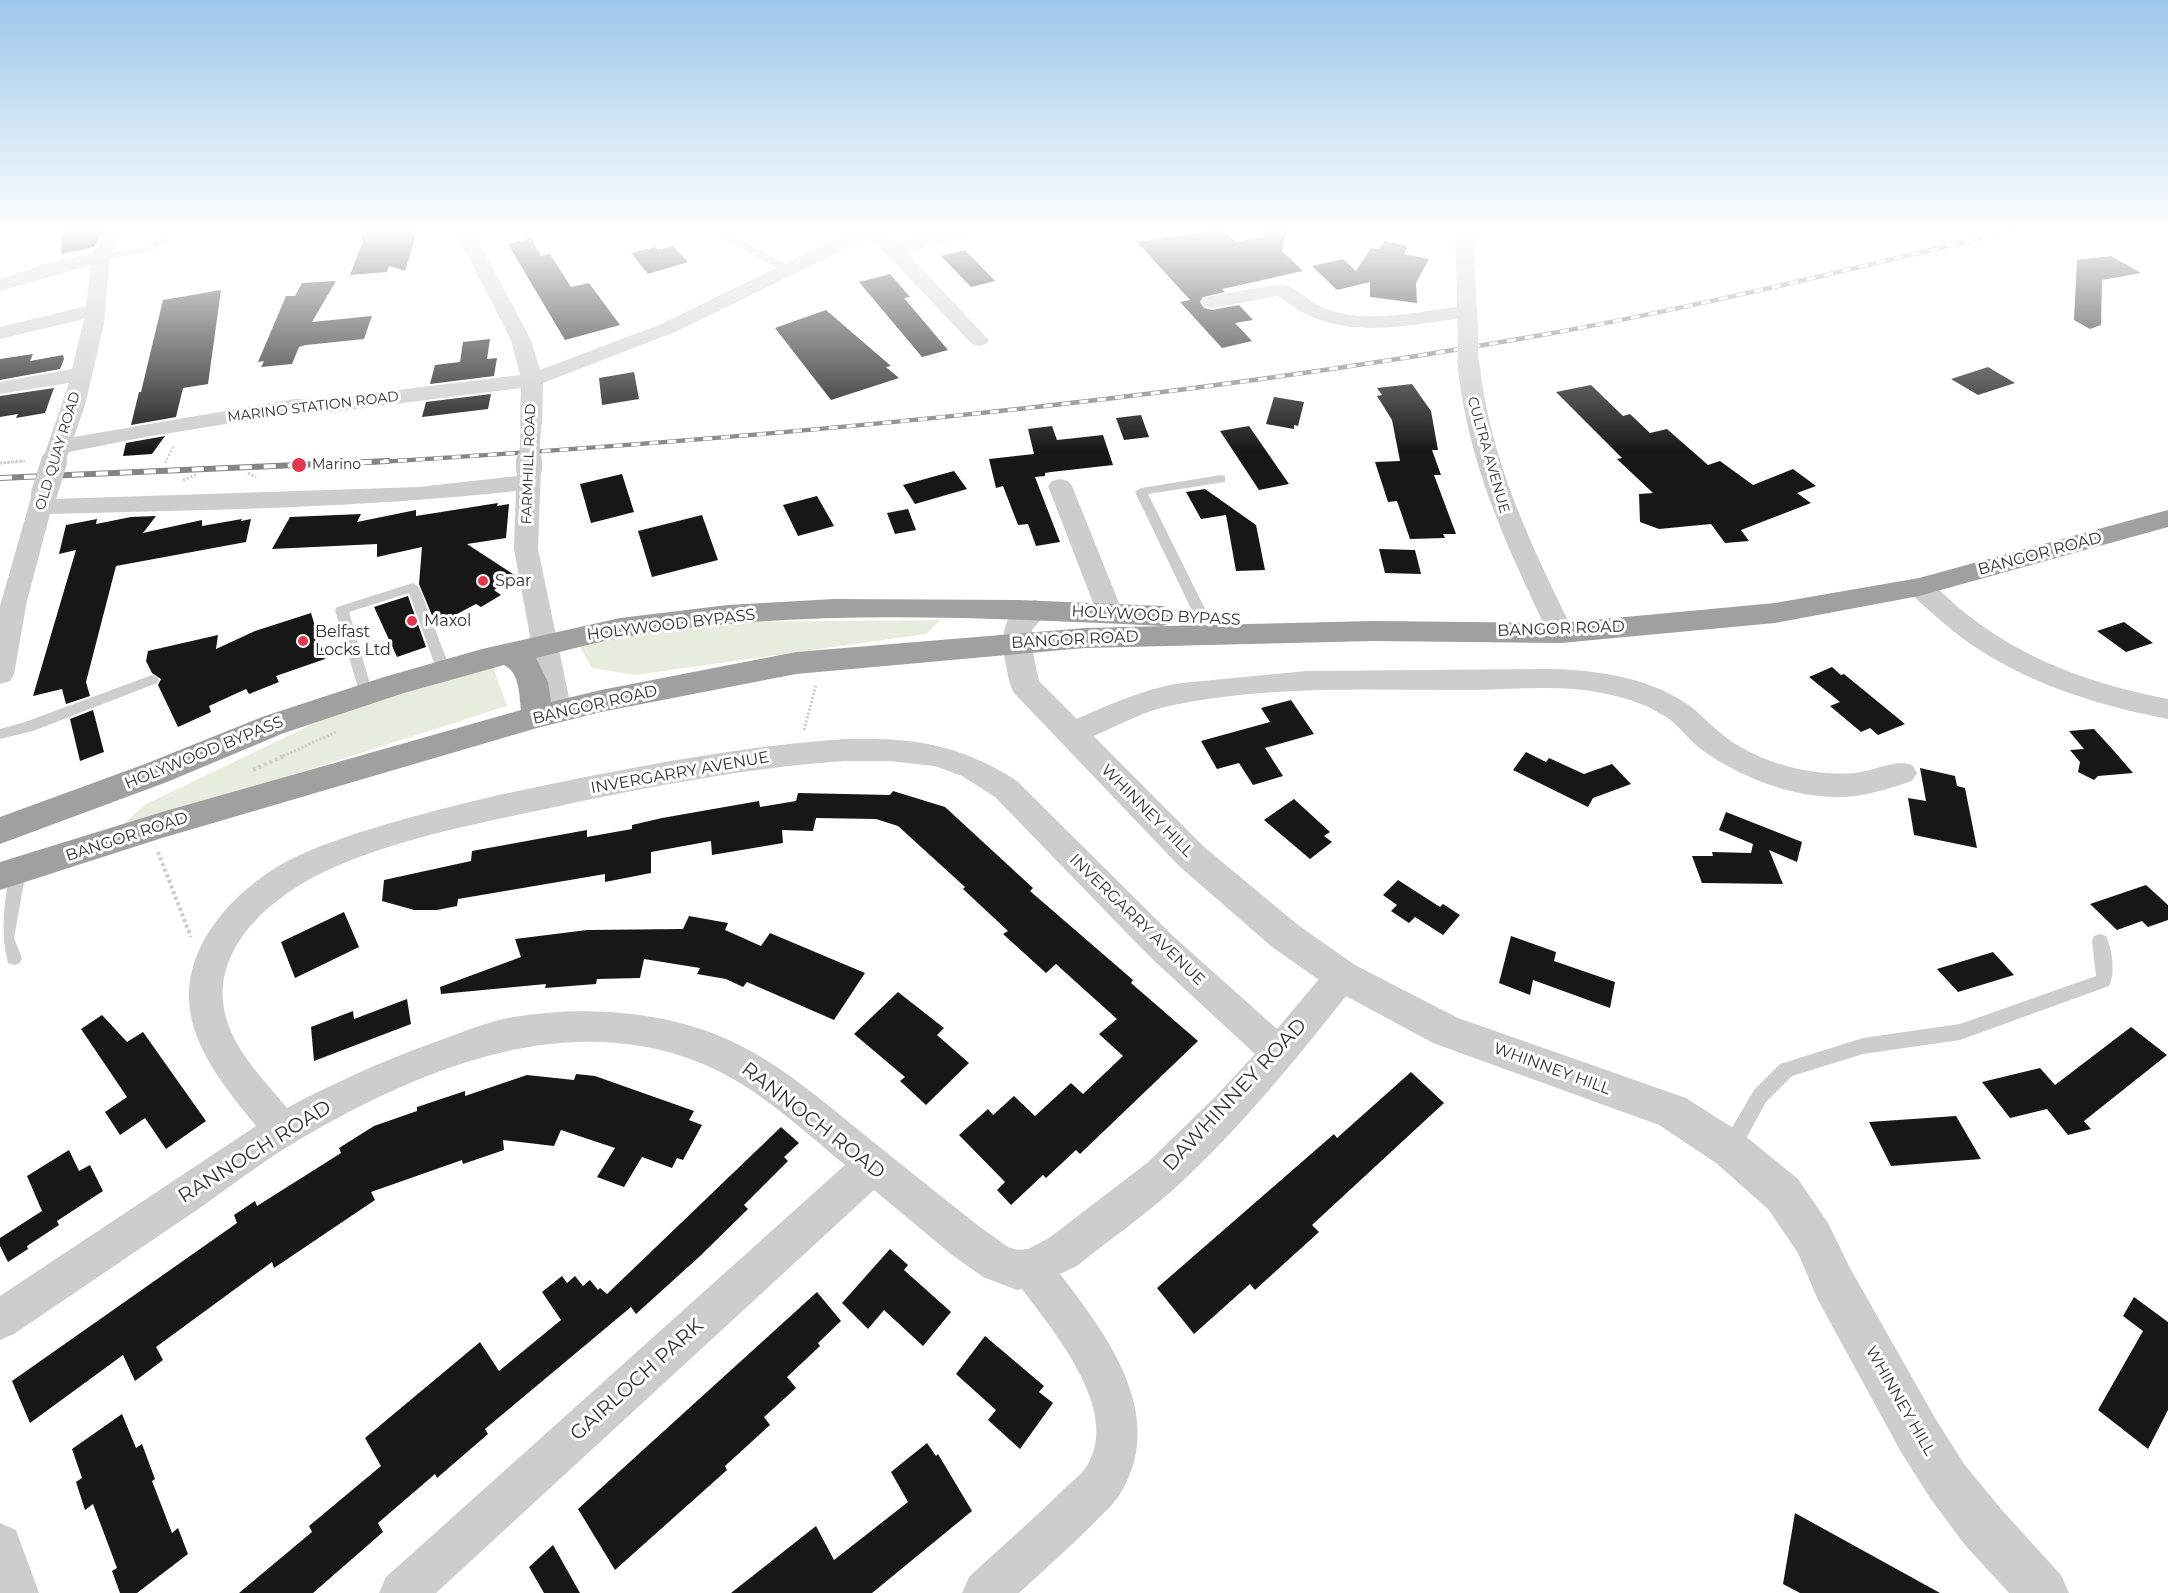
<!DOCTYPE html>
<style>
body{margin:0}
canvas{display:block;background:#fff}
</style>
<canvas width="2168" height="1593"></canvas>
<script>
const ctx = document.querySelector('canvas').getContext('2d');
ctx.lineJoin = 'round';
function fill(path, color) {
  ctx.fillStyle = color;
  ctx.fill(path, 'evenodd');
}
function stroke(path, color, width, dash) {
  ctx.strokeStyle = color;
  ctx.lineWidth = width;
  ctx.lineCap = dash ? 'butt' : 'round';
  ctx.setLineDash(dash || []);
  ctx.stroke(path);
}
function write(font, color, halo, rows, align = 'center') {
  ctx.font = font + ' Montserrat,sans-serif';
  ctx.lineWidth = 6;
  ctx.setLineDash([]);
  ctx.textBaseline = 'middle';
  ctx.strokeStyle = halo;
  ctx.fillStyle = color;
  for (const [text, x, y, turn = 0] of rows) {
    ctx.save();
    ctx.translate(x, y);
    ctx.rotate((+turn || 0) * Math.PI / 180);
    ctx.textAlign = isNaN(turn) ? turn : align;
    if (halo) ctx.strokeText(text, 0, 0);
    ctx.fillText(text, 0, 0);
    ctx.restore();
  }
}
fill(new Path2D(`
 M941 620 926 634 635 675 592 668 579 645 717 622Z
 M492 664 507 706 114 832 146 804 317 722Z`), '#e7edde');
fill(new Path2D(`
 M62 229H103L94 247 61 254Z
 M357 229H418L405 271 389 266 387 272 350 275 363 241Z
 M1225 229 1235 242 1264 237 1266 229H1287L1282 251 1303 271 1222 289 1225 292 1203 297 1200 302 1204 308 1212 310 1239 305 1253 320 1235 323 1252 341 1222 348 1180 302 1190 300 1137 242Z
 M531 238 541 256 550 254 571 287 589 283 620 325 565 340 508 244Z
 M1384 241 1408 246 1404 254 1429 259 1416 283 1417 303 1370 297V282L1337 290 1312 266 1343 259 1356 271 1371 248 1379 249Z
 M673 246 688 262 648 274 631 253 655 247 658 250Z
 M965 250 995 281 971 287 941 256Z
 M2111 256 2141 273 2102 280 2101 325 2090 329 2074 320 2077 260Z
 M890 274 910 297 904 298 948 350 922 357 859 282Z
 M336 281 312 322 372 316 364 339 306 345 299 347 292 364 261 367 264 361 258 362 286 296H295L302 283Z
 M221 290 208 384 183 388 176 417 131 425 139 392H141L163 300Z
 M826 310 891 366 886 367 899 378 831 400 775 328Z
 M490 339 487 359 497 358 494 376 430 384 435 365 460 362 463 342Z
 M33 354 30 361 63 355 64 359 60 369 0 380V359Z
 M1988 367 2015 383 1978 395 1951 379Z
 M634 372 639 399 602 405 599 378Z
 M1412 384 1431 411 1438 450H1432L1441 475H1434L1456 534H1443L1445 538 1410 539 1397 501 1388 502 1375 462 1400 461 1392 420 1377 396 1382 395 1377 388Z
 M1591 385 1623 416 1630 414 1650 433 1667 429 1708 465 1720 461 1753 485 1793 469 1816 486 1797 493 1811 503 1741 530 1749 541 1725 543 1711 524 1659 529 1640 522 1639 494 1653 493 1617 459 1622 458 1556 392Z
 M54 388 45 413 16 418 18 414 0 417V396Z
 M491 394 488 409 422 417 426 402Z
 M1274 397 1304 402 1298 426 1294 425V429L1266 424Z
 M1141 415 1149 437 1124 440 1116 418Z
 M1052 426 1057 440 1103 435 1113 465 1051 472 1045 473V476L1035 477 1060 542 1036 546 1028 524 1018 525 1003 486 996 488 989 459 1034 454 1028 429Z
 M1249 426 1289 484 1259 490 1220 431Z
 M165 436 152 454 123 456 126 443Z
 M954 471 967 489 915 504 903 485Z
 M622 474 634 512 591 523 580 484Z
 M1205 489 1256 525 1265 570 1236 571 1226 515 1201 519 1186 492Z
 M817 496 834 526 798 536 783 505Z
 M498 503 497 506 509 504 506 538 467 544 516 576 494 590 501 595 481 607 476 604 436 625 419 584 422 547 377 557V544L272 549 290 517 361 514 357 522 416 510V516Z
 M908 509 916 530 895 534 887 513Z
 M702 515 718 560 652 577 638 531Z
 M156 516 143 533 202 520V526L242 519 241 521 251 519 246 542 116 566 86 682 90 696 66 704 62 689 33 696 76 550 59 554 66 525 97 519 96 524 131 517Z
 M1379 549 1415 550 1421 574 1385 573Z
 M408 596 426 647 397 657 374 607Z
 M311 613 325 659 276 676 279 682 249 694 246 689 209 706 211 712 178 727 158 685 161 679 152 673 146 661 148 651 218 635 216 649 255 631Z
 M2124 622 2153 643 2126 652 2097 631Z
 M1832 667 1841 675 1844 674 1905 724 1878 735 1870 728 1861 732 1830 706 1840 702 1809 677Z
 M1291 700 1314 734 1265 748 1283 776 1253 785 1239 763 1217 769 1201 741 1270 722 1261 708Z
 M93 710 104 752 80 761 70 719Z
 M2094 729 2114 751 2133 773 2098 776 2094 780 2078 772 2080 762 2070 750 2084 749 2069 731Z
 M1526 752 1546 762 1549 758 1584 774 1612 764 1631 784 1593 798 1588 807 1513 770Z
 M1920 768 1955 776 1957 786 1965 788 1977 848 1914 835 1908 798 1926 801Z
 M893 791 945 807 1033 888 1030 891 1133 980 1131 983 1198 1041 1080 1154 1076 1150 1046 1178 1043 1175 1011 1205 997 1190 1005 1182 959 1135 988 1109 993 1115 1014 1096 1035 1116 1071 1083 1083 1094 1123 1056 1099 1034 1117 1019 1056 964 1046 973 1003 934 1008 931 963 889 965 887 898 826 876 819 816 818 813 831 782 830 783 843 712 855 711 841 651 852V873L605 882V874L458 899 457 906 437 910H414L382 901 384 880 471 861 472 851 587 830V837L632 829V825L662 818 759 801 760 807 796 801 798 793 890 795Z
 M1294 799 1330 832 1324 836 1332 842 1310 859 1264 820Z
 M1726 812 1802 842 1797 862 1769 850 1783 884 1702 883 1692 856H1713L1712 852 1751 853 1753 844 1719 830Z
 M1398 880 1440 907 1443 904 1460 915 1443 935 1415 917 1409 923 1391 911 1397 905 1383 895Z
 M2146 885 2168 905V920L2148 927 2142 921 2117 930 2090 904Z
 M344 912 359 947 295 978 281 942Z
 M689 916 728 923 725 930 761 946 770 933 865 973 834 1020 747 982 743 987 726 979 697 974 700 968 644 959 640 978 597 979 596 984 545 988 546 984 441 994 440 987 521 957 515 939 587 930 683 929Z
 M1511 936 1556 952 1554 961 1615 982 1610 1008 1533 980 1530 995 1499 983Z
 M1993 952 2014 975 1958 992 1937 969Z
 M898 992 944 1028 937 1035 969 1063 926 1105 900 1081 905 1077 854 1034Z
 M407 999 411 1024 314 1061 311 1027 353 1011 354 1019Z
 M102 1015 127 1042 143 1032 206 1121 166 1149 145 1118 120 1135 105 1112 127 1097 81 1029Z
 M2131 1027 2167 1055 2084 1121 2091 1129 2068 1135 2047 1109 2010 1118 1982 1082 2040 1068 2055 1085Z
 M1411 1072 1444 1103 1312 1225 1319 1232 1255 1290 1250 1284 1194 1334 1157 1288 1334 1134 1337 1138Z
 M576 1074 595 1076 694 1111 689 1120 702 1125 683 1160 677 1158 672 1168 642 1157 624 1187 597 1177 615 1148 561 1130 554 1146 503 1140 504 1150 463 1164 462 1160 371 1192 375 1200 274 1268 272 1262 156 1347 163 1360 135 1381 123 1355 30 1423 12 1381 237 1223 234 1215 255 1201 257 1206 341 1153 339 1148 374 1126 417 1111V1107L465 1091V1096L527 1075 574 1080Z
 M1956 1116 1981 1159 1891 1166 1869 1122Z
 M781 1127 799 1143 784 1157 788 1161 744 1205 748 1209 699 1257 636 1314 631 1307 485 1429 488 1434 437 1478 435 1474 378 1523 383 1532 313 1593H239L312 1532 309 1526 381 1466 365 1438 480 1342 499 1371 561 1320 542 1292 562 1276 567 1283 575 1276 583 1286 590 1280 598 1290 600 1288 607 1294Z
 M69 1150 79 1171 90 1165 103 1191 57 1221 59 1225 27 1246 28 1249 8 1262 0 1246V1238L42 1211 27 1176Z
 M890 1249 908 1265 904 1270 951 1312 923 1346 884 1310 868 1329 842 1303Z
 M817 1292 841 1321 818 1343 820 1346 787 1377 796 1388 764 1417 770 1425 725 1466 727 1470 615 1570 578 1509Z
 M2134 1297 2168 1322V1410L2148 1449 2098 1410 2143 1331 2123 1316Z
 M985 1336 1044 1386 1039 1392 1053 1403 1020 1449 988 1420 996 1410 956 1374Z
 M122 1414 136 1448 142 1444 155 1479 152 1481 172 1533 178 1528 188 1554 137 1593H120L112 1571 117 1568 93 1504 85 1510 76 1482 82 1478 72 1449Z
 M927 1443 936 1456 938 1454 972 1511 872 1593H731L816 1526 834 1560 908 1502 891 1472Z
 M1795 1513 1940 1593H1800L1783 1584Z
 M553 1545 580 1593H544L529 1567Z`), '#171717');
stroke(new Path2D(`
 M3 463 26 461
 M165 463 174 445`), '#cdcdcd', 2, [2, 2]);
stroke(new Path2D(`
 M0 463 23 461
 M248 473 256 477
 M183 480 196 475
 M804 730 816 685
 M283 756 336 732`), '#cdcdcd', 3, [2, 2]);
stroke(new Path2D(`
 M253 770 286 755
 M158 852 191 937`), '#cdcdcd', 4, [3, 3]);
fill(new Path2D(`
 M178 229H189L152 251 101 260 96 257 101 254 146 247Z
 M712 229H723L796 270C785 278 723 239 712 229Z
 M1221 475 1225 476V482L1148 494 1209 617 1202 621 1195 617 1135 492 1141 488Z
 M413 583 419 587 451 671 444 676 437 671 409 593 349 612 373 694 366 699 361 698 335 610 337 607Z
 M152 675 157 677 159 680 157 683 33 731 0 739V729L25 722Z
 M18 865 24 866 26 871 14 938 22 958 20 963 14 965 8 963C0 933 4 902 10 871L12 866Z
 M2100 934 2106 936C2112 950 2116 972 2109 986L1960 1040 1863 1054 1792 1076 1766 1102 1737 1155 1730 1158 1723 1155 1721 1149 1723 1143 1754 1090 1780 1064 1863 1038 1960 1024 2096 976 2092 941 2094 936Z`), '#cdcdcd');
fill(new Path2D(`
 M106 229H124L110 257 104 324 85 405 74 437 295 399 332 398 520 375 511 340 454 229H472L531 340 540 370 661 324 856 229H880L897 243 954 229H987L984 233 906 252 989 340 986 344 979 346 972 344 886 254 868 238 675 332 543 383 542 424 539 429 531 431 523 429 520 424 521 388 332 412 295 413 145 437 69 452 62 467 54 469 46 467 42 462 69 383 0 394V382L72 369 84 319 0 339V327L86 306 91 265 0 291V279L59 260 94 253Z
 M1455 229H1473L1478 333 1475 337H1461L1458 333 1457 319C1409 325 1357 337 1310 316 1298 311 1288 303 1278 296L1212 308 1205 306 1202 302 1205 298 1212 296 1281 284C1298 288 1310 302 1326 309 1368 324 1415 312 1457 307Z
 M1468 354 1475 356 1479 360C1490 462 1530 542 1574 633L1570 639 1561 642 1552 639 1548 633C1505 542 1467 462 1457 360L1461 356Z
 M529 461 537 463 541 468 538 549 572 712 568 719 558 722 548 719 544 712 514 549 516 491C361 508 206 510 50 514L27 601 14 674 10 681 0 684V606L32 494 36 489 44 487 52 489 56 494 54 499 419 487 517 476V468L521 463Z
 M1060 479 1068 481 1072 486 1123 613 1119 619 1110 622 1101 619 1097 613 1048 486 1052 481Z
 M1919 578C1935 583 1947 598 1959 608 1971 618 1983 627 1996 635 2049 669 2107 687 2168 699V719C2101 706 2035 686 1978 649 1953 633 1932 613 1910 593L1906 587 1910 581Z
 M1542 669C1591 669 1646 676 1687 704 1699 712 1707 722 1718 731 1736 747 1763 760 1787 766 1809 772 1832 775 1855 773 1874 771 1895 759 1912 765L1917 773 1912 781C1894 787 1875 793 1856 796 1803 802 1744 780 1702 750 1691 742 1683 731 1673 722 1652 706 1628 698 1602 693 1558 684 1512 690 1467 690 1368 690 1266 685 1169 706 1135 713 1105 734 1072 744L1062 741 1058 733 1062 725C1101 709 1140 689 1182 683L1306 671Z
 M845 739C910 737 961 744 1017 781L1172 935 1277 1029 1330 966 1342 961 1354 966 1359 976 1354 986C1298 1057 1241 1128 1174 1189 1144 1216 1109 1240 1077 1266L1060 1274C1108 1336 1170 1419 1118 1497 1112 1506 1103 1513 1096 1521 1071 1546 1045 1569 1019 1593H962L969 1577C1001 1547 1035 1518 1066 1487 1074 1480 1083 1473 1088 1464 1120 1409 1053 1331 1022 1289L1017 1290 983 1277 952 1255 874 1190 436 1593H379L386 1577 845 1165C800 1128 753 1083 698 1062 561 1008 415 1072 297 1141 260 1163 226 1190 191 1214 132 1254 73 1294 14 1334L0 1340V1296L256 1126C228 1091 191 1048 189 1000 187 942 234 892 282 864 315 846 351 835 387 824 436 810 486 797 537 787 638 766 742 746 845 739ZM845 761H888L935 766 962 776 995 797 1148 955 1255 1054 1216 1096 1147 1163 1049 1238 1028 1249 1017 1250 1008 1247 980 1227C938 1194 897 1161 856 1128 822 1100 787 1071 749 1050 681 1012 591 1004 514 1017 489 1021 465 1031 441 1040 387 1059 337 1081 287 1108 262 1077 226 1043 223 1001 219 948 262 908 303 883 366 846 464 826 536 811 638 789 741 768 845 761Z
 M0 1523 16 1530 39 1593H0Z`), '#cdcdcd');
fill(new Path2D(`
 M1035 600 1045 603 1049 610 1032 630 1031 643 1039 681 1203 846 1298 925 1355 965 1458 1018 1686 1098 1744 1135 1798 1179 1828 1223 1850 1268 1935 1418 1964 1464 2001 1509 2061 1575 2069 1593H2009L1965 1545 1930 1498 1901 1452 1818 1300 1798 1253 1768 1209 1716 1163 1659 1125 1433 1043 1329 987 1272 947 1179 866 1014 693C1009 684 1008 675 1006 665 1000 636 1001 610 1035 600Z`), '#cdcdcd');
fill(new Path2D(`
 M2168 510V527L1919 596 1775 623 1561 643 1373 641 1085 648 796 674 601 712 537 728 162 838 0 890V862L162 812 521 710C519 694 520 673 504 665L404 693 284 733 167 782 0 844V817L145 764 262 717 384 677 482 649 620 618 728 605 834 599 1019 600 1162 606 1172 609 1176 616 1172 623 1162 626C984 618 796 607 620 638 592 643 564 651 536 658L548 682 551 702 601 690 796 652 1085 628 1373 621 1561 623 1775 603 1919 578Z`), '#a0a0a0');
const railFar1 = new Path2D(`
 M362 463C757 439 1152 404 1542 335 1702 306 1860 267 2018 229`);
const rail = new Path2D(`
 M0 478 388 461`);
stroke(railFar1, '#858585', 4.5);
stroke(rail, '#858585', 6);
stroke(railFar1, '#fff', 3, [9]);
stroke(rail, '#fff', 4, [12]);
stroke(new Path2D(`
 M1468 333V360
 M529 463 531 424`), '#cdcdcd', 20);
stroke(new Path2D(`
 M529 468V461
 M44 494 54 462`), '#cdcdcd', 26);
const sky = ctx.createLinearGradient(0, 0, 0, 452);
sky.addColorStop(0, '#9cc6ea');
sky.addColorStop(0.51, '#fff');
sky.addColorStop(1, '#ffffff00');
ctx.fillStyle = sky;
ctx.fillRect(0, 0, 2168, 452);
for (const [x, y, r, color] of [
 [299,465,8,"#e1384e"],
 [483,581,6,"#e1384e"],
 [412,621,6,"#e1384e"],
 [303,641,6,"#e1384e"]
]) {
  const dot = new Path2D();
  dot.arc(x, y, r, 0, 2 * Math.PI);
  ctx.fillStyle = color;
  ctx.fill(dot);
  stroke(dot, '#fff', 2);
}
write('14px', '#303030', '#fff', [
 ["MARINO STATION ROAD",313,407,-7],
 ["OLD QUAY ROAD",58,451,-73],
 ["CULTRA AVENUE",1488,455,74],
 ["FARMHILL ROAD",529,464,-88]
]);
write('14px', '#303030', '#fff', [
 ["Marino",312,465]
], 'left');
write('16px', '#303030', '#fff', [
 ["BANGOR ROAD",2040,554,-15],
 ["HOLYWOOD BYPASS",1156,616,3],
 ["HOLYWOOD BYPASS",671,625,-7],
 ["BANGOR ROAD",1561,629,-2],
 ["BANGOR ROAD",1075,640,-3],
 ["BANGOR ROAD",595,705,-13],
 ["HOLYWOOD BYPASS",204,753,-22],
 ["INVERGARRY AVENUE",680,773,-10],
 ["WHINNEY HILL",1147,811,45],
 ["BANGOR ROAD",127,837,-18],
 ["INVERGARRY AVENUE",1137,920,44],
 ["WHINNEY HILL",1552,1069,20],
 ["WHINNEY HILL",1900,1401,60]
]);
write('16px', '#303030', '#fff', [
 ["Spar",495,581],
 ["Maxol",424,621],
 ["Belfast",315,632],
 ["Locks Ltd",315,650]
], 'left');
write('20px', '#303030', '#fff', [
 ["DAWHINNEY ROAD",1235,1095,-47],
 ["RANNOCH ROAD",813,1121,38],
 ["RANNOCH ROAD",255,1152,-32],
 ["GAIRLOCH PARK",637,1380,-42]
]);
</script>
